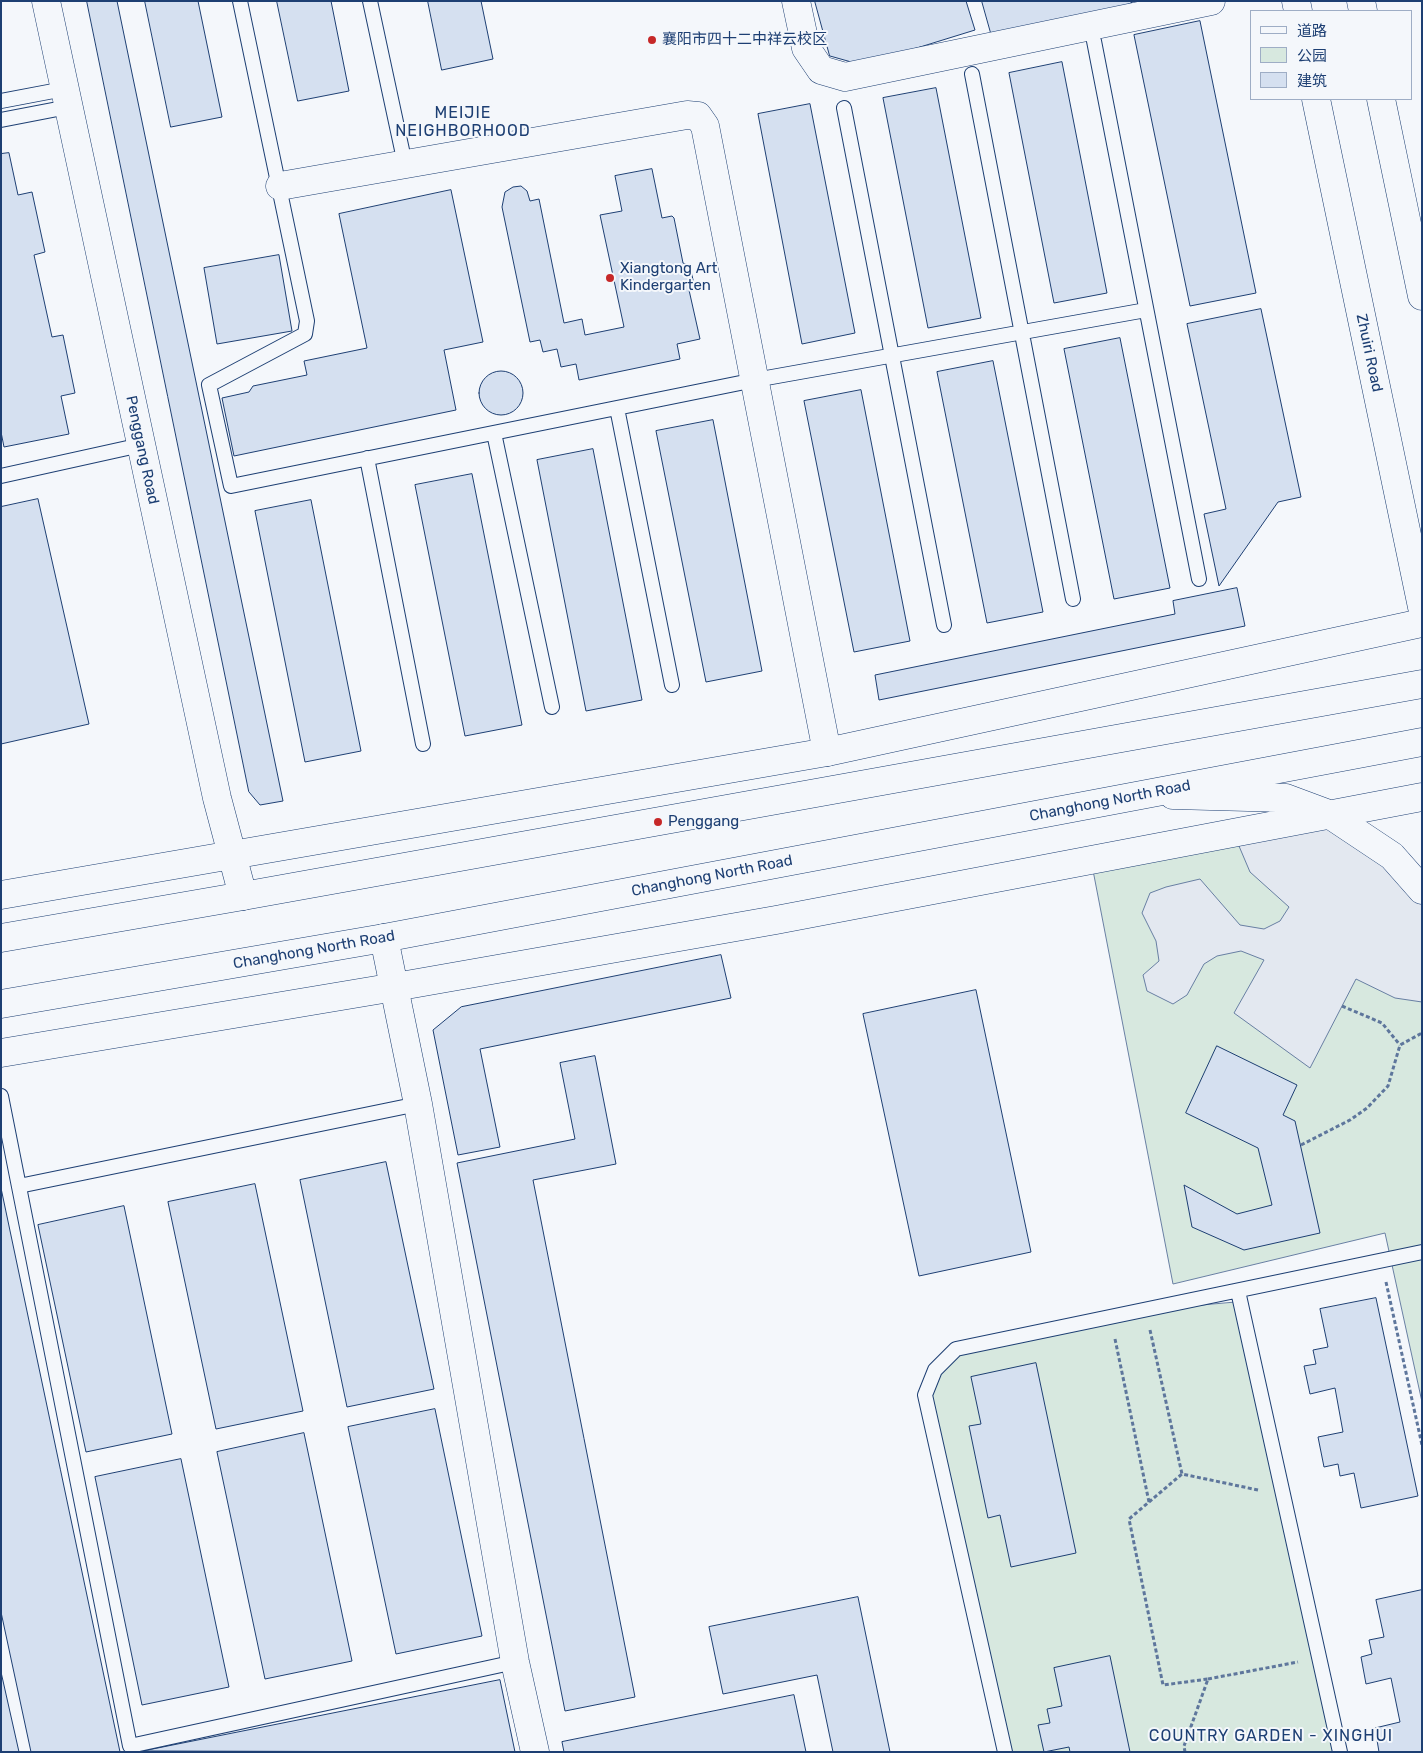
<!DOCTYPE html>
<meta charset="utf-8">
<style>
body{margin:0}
#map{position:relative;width:1423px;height:1753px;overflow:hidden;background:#f4f7fb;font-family:Rubik,"Noto Sans SC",sans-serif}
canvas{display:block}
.frame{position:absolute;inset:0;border:2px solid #1d3f73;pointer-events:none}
.legend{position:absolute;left:1250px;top:10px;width:162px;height:90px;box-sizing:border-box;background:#f4f7fb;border:1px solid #9eadc5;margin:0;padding:6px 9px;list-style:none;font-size:15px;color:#1d3f73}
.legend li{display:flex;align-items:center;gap:10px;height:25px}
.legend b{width:25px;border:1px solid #9eadc5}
</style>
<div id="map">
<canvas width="1423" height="1753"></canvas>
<div class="frame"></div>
<ul class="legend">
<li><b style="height:6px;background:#f4f7fb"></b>道路</li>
<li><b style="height:14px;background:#d7e8df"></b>公园</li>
<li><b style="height:14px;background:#d5e0f0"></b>建筑</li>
</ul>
</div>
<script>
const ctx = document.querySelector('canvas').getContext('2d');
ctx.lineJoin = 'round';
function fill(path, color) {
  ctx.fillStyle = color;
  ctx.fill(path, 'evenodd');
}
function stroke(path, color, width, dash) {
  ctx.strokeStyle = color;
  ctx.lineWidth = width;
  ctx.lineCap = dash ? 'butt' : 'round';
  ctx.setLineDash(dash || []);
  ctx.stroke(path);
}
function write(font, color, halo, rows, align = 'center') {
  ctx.font = font + ' Rubik,"Noto Sans SC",sans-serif';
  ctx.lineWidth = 4;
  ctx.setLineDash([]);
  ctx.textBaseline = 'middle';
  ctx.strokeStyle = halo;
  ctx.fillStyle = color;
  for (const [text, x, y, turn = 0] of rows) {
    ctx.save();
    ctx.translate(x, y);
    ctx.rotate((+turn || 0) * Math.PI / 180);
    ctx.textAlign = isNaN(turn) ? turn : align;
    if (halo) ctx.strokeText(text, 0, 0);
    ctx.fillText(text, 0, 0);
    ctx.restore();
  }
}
const green = new Path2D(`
 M1234 832 1422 890V1402L1385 1233 1173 1284 1091 860Z
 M1240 1302 1340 1752H1005L925 1395 956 1349 1146 1310Z`);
fill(green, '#d7e8df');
stroke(green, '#687fa3', 1);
const parking = new Path2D(`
 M1329 814 1422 890V1002L1395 998 1356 979 1310 1068 1234 1013 1264 960 1241 951 1217 956 1204 964 1187 995 1173 1004 1147 991 1143 975 1159 961 1156 941 1142 913 1150 893 1166 887 1200 879 1240 925 1264 929 1280 921 1289 907 1250 872 1236 839Z`);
fill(parking, '#e3e8f0');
stroke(parking, '#687fa3', 1);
const building = new Path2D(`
 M87 1H117L283 801 260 805 249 792Z
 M145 1H198L222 117 171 127Z
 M277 1H331L349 91 298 101Z
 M428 1H481L493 59 442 70Z
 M815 1H966L975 30 862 65 830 56Z
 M982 1H1134L1103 19 991 33Z
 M1200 21 1256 293 1190 306 1134 35Z
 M1062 62 1107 293 1054 303 1009 73Z
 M936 88 981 318 928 328 883 98Z
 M810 104 855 333 802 344 758 114Z
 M9 153 18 195 32 192 45 252 34 255 52 337 63 335 75 393 61 396 69 434 4 447 1 432V154Z
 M652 169 662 218 672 216 674 218 683 263 690 266 695 289 689 290 700 339 677 344 680 359 579 380 576 364 561 367 557 349 543 352 540 340 530 342 502 207 505 192 513 187 521 186 527 191 530 201 539 199 564 323 582 319 585 335 624 327 600 215 622 211 615 176Z
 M451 190 483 342 444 350 456 410 234 456 222 398 249 392 253 386 307 375 304 361 367 348 339 214Z
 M279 255 292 331 217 344 204 268Z
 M1261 309 1301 497 1278 502 1219 586 1204 514 1226 509 1187 324Z
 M1120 338 1170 588 1114 599 1064 349Z
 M993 361 1043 612 987 623 937 372Z
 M479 393a22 22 0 1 1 44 0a22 22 0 1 1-44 0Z
 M861 390 910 641 854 652 804 401Z
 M713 420 762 671 706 682 656 431Z
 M593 449 642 700 586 711 537 460Z
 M472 474 522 725 465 736 415 485Z
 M38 499 89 724 1 744V507Z
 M311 500 361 751 305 762 255 511Z
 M1237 588 1245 626 879 700 875 675 1175 614 1173 601Z
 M721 955 731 998 480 1049 500 1147 458 1155 433 1030 461 1007Z
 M976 990 1031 1252 919 1276 863 1014Z
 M1217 1046 1297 1085 1283 1115 1295 1121 1320 1233 1244 1250 1192 1227 1184 1185 1237 1214 1272 1205 1258 1148 1186 1113Z
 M595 1056 616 1164 533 1180 635 1697 565 1711 457 1163 575 1139 560 1063Z
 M386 1162 434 1389 347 1407 300 1180Z
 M255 1184 303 1411 216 1429 168 1202Z
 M1 1188 120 1752H31L1 1612Z
 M124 1206 172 1434 86 1452 38 1225Z
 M1376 1298 1418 1496 1361 1508 1354 1473 1340 1476 1338 1464 1324 1467 1318 1437 1343 1432 1335 1388 1310 1394 1304 1366 1316 1364 1313 1350 1328 1347 1320 1309Z
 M1036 1363 1076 1553 1011 1567 1000 1515 988 1518 969 1426 981 1424 971 1377Z
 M435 1409 482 1636 396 1654 348 1427Z
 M304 1433 352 1661 265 1679 217 1452Z
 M181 1459 229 1687 142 1705 95 1477Z
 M1422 1590V1752H1379L1375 1728 1400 1722 1391 1678 1366 1684 1361 1657 1372 1654 1369 1640 1384 1637 1376 1600Z
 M858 1597 890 1752H833L817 1675 723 1694 709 1627Z
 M1110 1656 1130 1752H1070L1069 1747 1044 1752 1038 1725 1050 1723 1047 1709 1062 1706 1054 1668Z
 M1 1672 19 1752H1Z
 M500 1680 515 1752 143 1751Z
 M794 1695 806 1752H564L562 1742Z`);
fill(building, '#d5e0f0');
stroke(building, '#1d3f73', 1);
const service = new Path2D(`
 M240 1 307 321 305 334 209 385 231 486 755 380 1146 310
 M370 1 405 164
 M1094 41 1199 579
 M972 74 1073 599
 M1 101 64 89
 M844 108 944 625
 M1 120 68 107
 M617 408 672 685
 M494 433 552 707
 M367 458 423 744
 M1 476 141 445
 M1 1096 130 1746 515 1662
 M19 1186 418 1104
 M1238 1291 1340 1752
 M1005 1752 925 1395 935 1370 956 1349 1422 1252`);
const minor = new Path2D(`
 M46 1 217 798 243 896
 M796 1 806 48 821 70 845 77 1211 1
 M280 186 687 115 698 116 705 126 827 752
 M384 938 418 1104 515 1662 535 1752`);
const tertiary = new Path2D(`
 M1173 795 1286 798 1329 814 1392 856 1422 890
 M1 895 827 752 1422 623
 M1 1053 395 987 776 920 1422 797`);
const secondary = new Path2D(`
 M1296 1 1298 11
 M1361 1 1363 11
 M1316 99 1422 607
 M1381 99 1422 296`);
const trunk = new Path2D(`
 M1 938 243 896 1422 684
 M1 1004 384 938 1422 742`);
stroke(service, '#1d3f73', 16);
stroke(minor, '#1d3f73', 29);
stroke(tertiary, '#1d3f73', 29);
stroke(secondary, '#1d3f73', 29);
stroke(trunk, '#1d3f73', 29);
stroke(new Path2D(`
 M1342 1006 1382 1023 1400 1045
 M1301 1145 1350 1120 1367 1108 1388 1086 1400 1045 1422 1033
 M1386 1282 1422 1445
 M1150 1330 1182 1474
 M1115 1339 1149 1502 1129 1519 1163 1685 1208 1679 1184 1746 1185 1752
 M1149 1502 1182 1474 1258 1490
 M1208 1679 1298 1662`), '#5e769c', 3, [4, 2.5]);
stroke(service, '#f4f7fb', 14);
stroke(minor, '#f4f7fb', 28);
stroke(tertiary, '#f4f7fb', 28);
stroke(secondary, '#f4f7fb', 28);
stroke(trunk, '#f4f7fb', 28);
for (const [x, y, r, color] of [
 [652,40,5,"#c62828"],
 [610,278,5,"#c62828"],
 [658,822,5,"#c62828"]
]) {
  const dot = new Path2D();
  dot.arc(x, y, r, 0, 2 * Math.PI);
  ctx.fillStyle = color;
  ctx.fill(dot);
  stroke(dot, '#f4f7fb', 2);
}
write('15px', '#1d3f73', '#f4f7fb', [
 ["襄阳市四十二中祥云校区",662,40],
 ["Xiangtong Art",620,269],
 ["Kindergarten",620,286],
 ["Penggang",668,822]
], 'left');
write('15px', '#1d3f73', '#f4f7fb', [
 ["Zhuiri Road",1369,353,78],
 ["Penggang Road",142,450,78],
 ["Changhong North Road",1110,801,-11],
 ["Changhong North Road",712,876,-11],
 ["Changhong North Road",314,950,-10]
]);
ctx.letterSpacing = '1px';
write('16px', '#1d3f73', '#f4f7fb', [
 ["MEIJIE",463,113],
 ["NEIGHBORHOOD",463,131],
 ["COUNTRY GARDEN - XINGHUI",1271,1736]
]);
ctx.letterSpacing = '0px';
</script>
